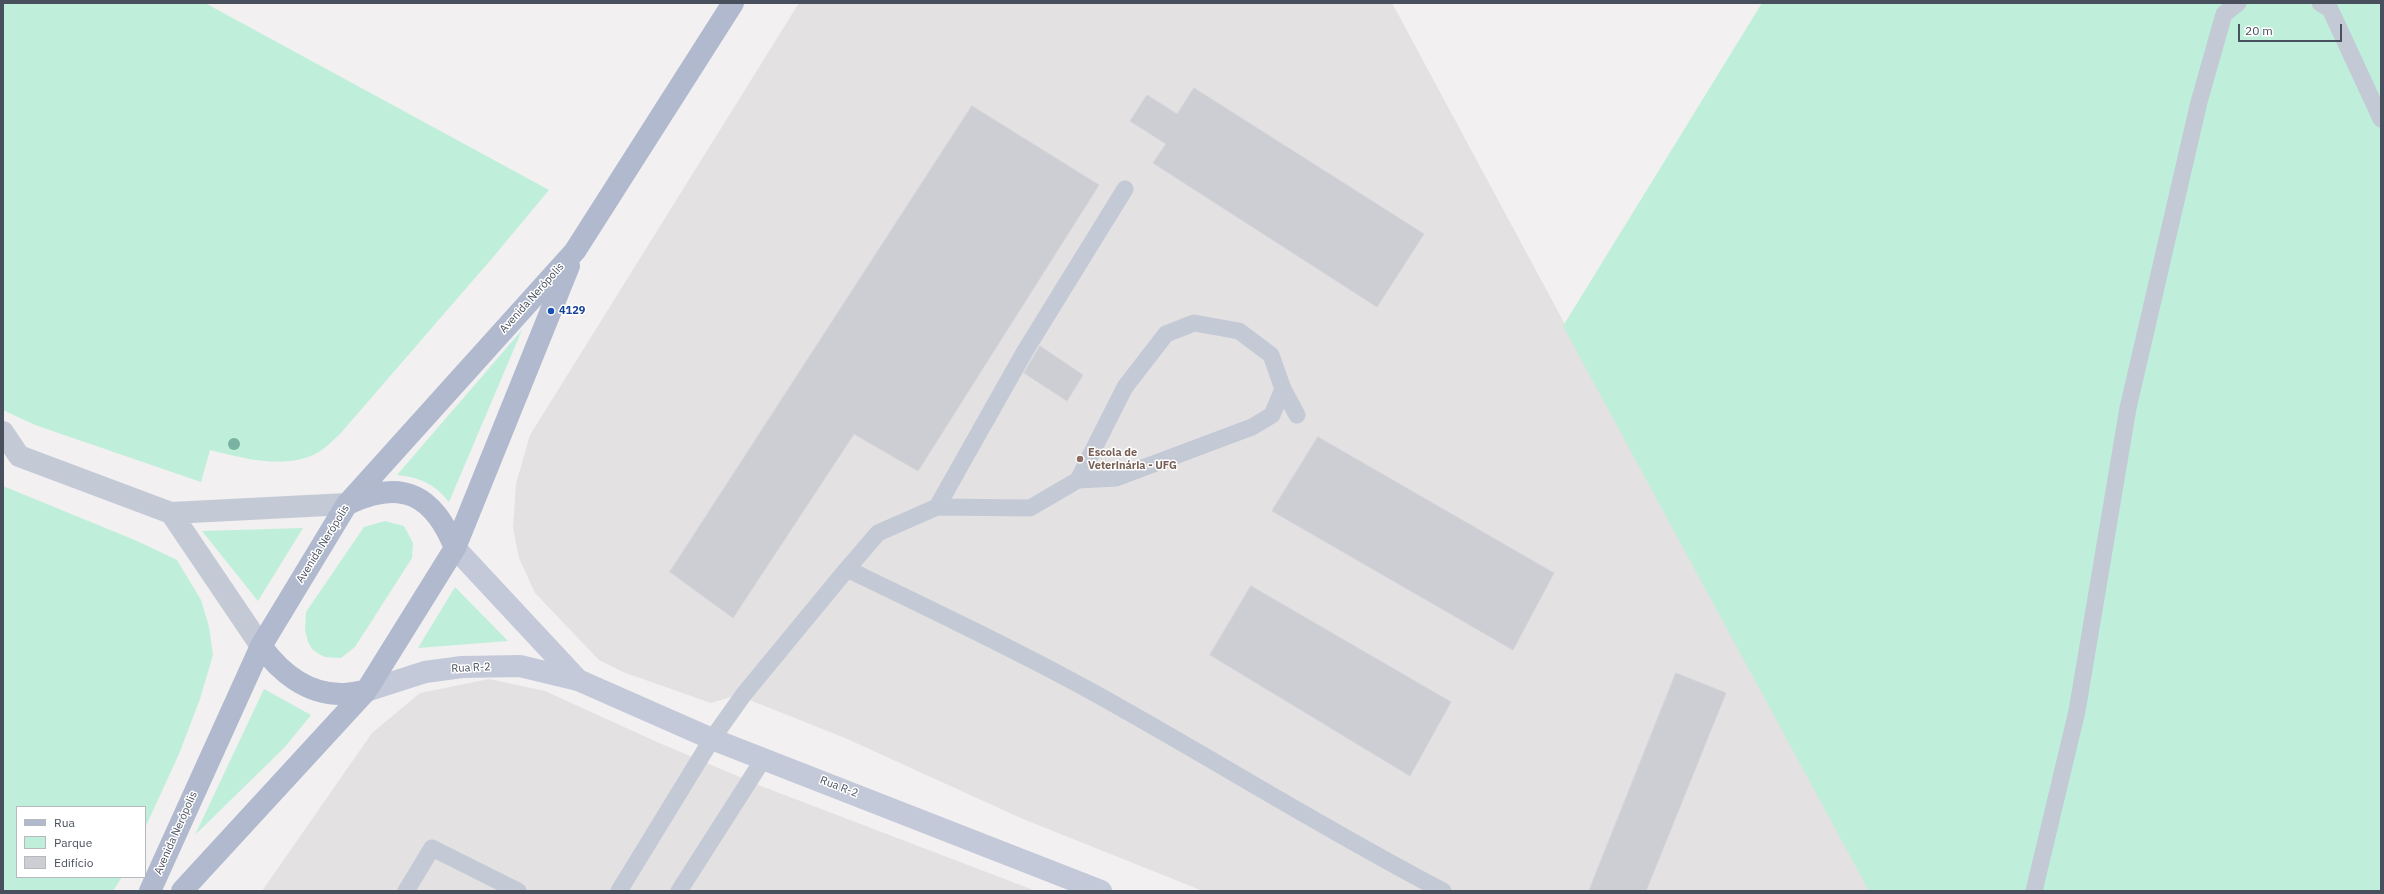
<!DOCTYPE html>
<meta charset="utf-8">
<style>
body{margin:0}
#map{position:relative;width:2384px;height:894px;overflow:hidden;background:#f2f0f0;font-family:"IBM Plex Sans",sans-serif}
canvas{display:block}
.frame{position:absolute;inset:0;border:4px solid #484f5d;pointer-events:none}
.legend{position:absolute;left:16px;top:806px;width:130px;height:72px;box-sizing:border-box;background:#fff;border:1px solid #b6b9be;margin:0;padding:5px 7px;list-style:none;font-size:12px;color:#484f5d}
.legend li{display:flex;align-items:center;gap:8px;height:20px}
.legend b{width:20px;border:1px solid #b6b9be}
.scale{position:absolute;left:2238px;top:24px;width:104px;height:18px;box-sizing:border-box;border:2px solid #484f5d;border-top:0;padding-left:5px;font-size:12px;line-height:14px;white-space:nowrap;color:#484f5d;-webkit-text-stroke:3px #fff;paint-order:stroke}
</style>
<div id="map">
<canvas width="2384" height="894"></canvas>
<div class="frame"></div>
<ul class="legend">
<li><b style="height:5px;background:#b0b9ce"></b>Rua</li>
<li><b style="height:11px;background:#bfefdb"></b>Parque</li>
<li><b style="height:11px;background:#cdced4"></b>Edifício</li>
</ul>
<div class="scale">20 m</div>
</div>
<script>
const ctx = document.querySelector('canvas').getContext('2d');
ctx.lineJoin = 'round';
function fill(path, color) {
  ctx.fillStyle = color;
  ctx.fill(path, 'evenodd');
}
function stroke(path, color, width, dash) {
  ctx.strokeStyle = color;
  ctx.lineWidth = width;
  ctx.lineCap = dash ? 'butt' : 'round';
  ctx.setLineDash(dash || []);
  ctx.stroke(path);
}
function write(font, color, halo, rows, align = 'center') {
  ctx.font = font + ' "IBM Plex Sans",sans-serif';
  ctx.lineWidth = 3;
  ctx.setLineDash([]);
  ctx.textBaseline = 'middle';
  ctx.strokeStyle = halo;
  ctx.fillStyle = color;
  for (const [text, x, y, turn = 0] of rows) {
    ctx.save();
    ctx.translate(x, y);
    ctx.rotate((+turn || 0) * Math.PI / 180);
    ctx.textAlign = isNaN(turn) ? turn : align;
    if (halo) ctx.strokeText(text, 0, 0);
    ctx.fillText(text, 0, 0);
    ctx.restore();
  }
}
fill(new Path2D(`
 M799 3H1392L1870 891H1203L1023 819 845 738 737 695 711 703 623 672 599 660 535 593 519 558 513 528 516 484 530 435Z
 M489 679 545 691 657 742 761 786 1036 891H262L372 733 420 693Z`), '#e3e1e2');
fill(new Path2D(`
 M3 3H205L549 190 494 256 340 434C332 441 323 451 313 455 281 469 243 458 210 450L201 482 35 425 3 410Z
 M1762 3H2381V891H1869L1563 326Z
 M522 330 449 502C435 484 419 477 397 475Z
 M3 486 137 541 177 560 201 600 209 627 213 655 200 699 179 754 145 828V807H17V877H122L113 891H3Z
 M385 521 404 526 413 543 412 558 355 647 341 658 325 657 319 654 312 649 308 642 305 630 306 612 364 527Z
 M303 528 258 601 202 531Z
 M455 587 508 641 418 648Z
 M264 689 311 715 285 747 195 835Z`), '#bfefdb');
const building = new Path2D(`
 M1194 88 1424 234 1377 307 1153 163 1166 144 1130 121 1147 95 1177 114Z
 M972 106 1099 185 918 471 854 434 733 618 670 572Z
 M1040 346 1083 375 1067 401 1024 373Z
 M1318 437 1554 573 1513 650 1272 511Z
 M1251 586 1451 702 1410 776 1210 655Z
 M1676 673 1726 693 1646 891H1589Z`);
fill(building, '#cdced4');
stroke(building, '#d4d4db', 1);
stroke(new Path2D(`
 M2320 3 2330 9 2381 119
 M1078 480 1116 478 1252 427 1272 415 1283 389
 M937 507 1030 508 1078 480 1125 387 1166 334 1194 323 1239 331 1271 355 1283 389 1297 415
 M847 569 878 533 937 507 1025 351 1125 189
 M406 891 432 848 518 891
 M619 891 712 739 744 694 847 569C928 608 1008 646 1087 689 1207 755 1322 828 1443 891
 M679 891 764 758
 M2034 891 2077 711 2128 408 2199 102 2224 14 2238 3`), '#c3c9d5', 17);
stroke(new Path2D(`
 M3 432 19 456 171 513 347 504
 M171 513 261 646`), '#c3c9d5', 22);
stroke(new Path2D(`
 M455 548 578 680
 M366 691 425 672 462 667 520 666 578 680 712 739 1101 891`), '#c3c9d8', 22);
stroke(new Path2D(`
 M350 503C403 478 434 496 455 548
 M261 646C280 672 307 694 341 694 349 694 357 692 366 691
 M150 891 261 646 347 504 575 251 733 3
 M182 891 366 691 455 548 569 266`), '#b0b9ce', 22);
ctx.fillStyle = '#7ab2a1';
for (const [x, y] of [
 [234,444]
]) {
  ctx.beginPath();
  ctx.arc(x, y, 6, 0, 2 * Math.PI);
  ctx.fill();
}
for (const [x, y, r, color] of [
 [551,311,4,"#1a4fb4"],
 [1080,459,4,"#8d6e63"]
]) {
  const dot = new Path2D();
  dot.arc(x, y, r, 0, 2 * Math.PI);
  ctx.fillStyle = color;
  ctx.fill(dot);
  stroke(dot, '#fff', 1.5);
}
write('11px', '#484f5d', '#fff', [
 ["Avenida Nerópolis",532,298,-48],
 ["Avenida Nerópolis",323,544,-58],
 ["Rua R-2",471,668,-3],
 ["Rua R-2",839,787,21],
 ["Avenida Nerópolis",176,833,-66]
]);
write('bold 11px', '#164399', '#fff', [
 ["4129",559,311]
], 'left');
write('bold 11px', '#785e54', '#fff', [
 ["Escola de",1088,453],
 ["Veterinária - UFG",1088,466]
], 'left');
</script>
